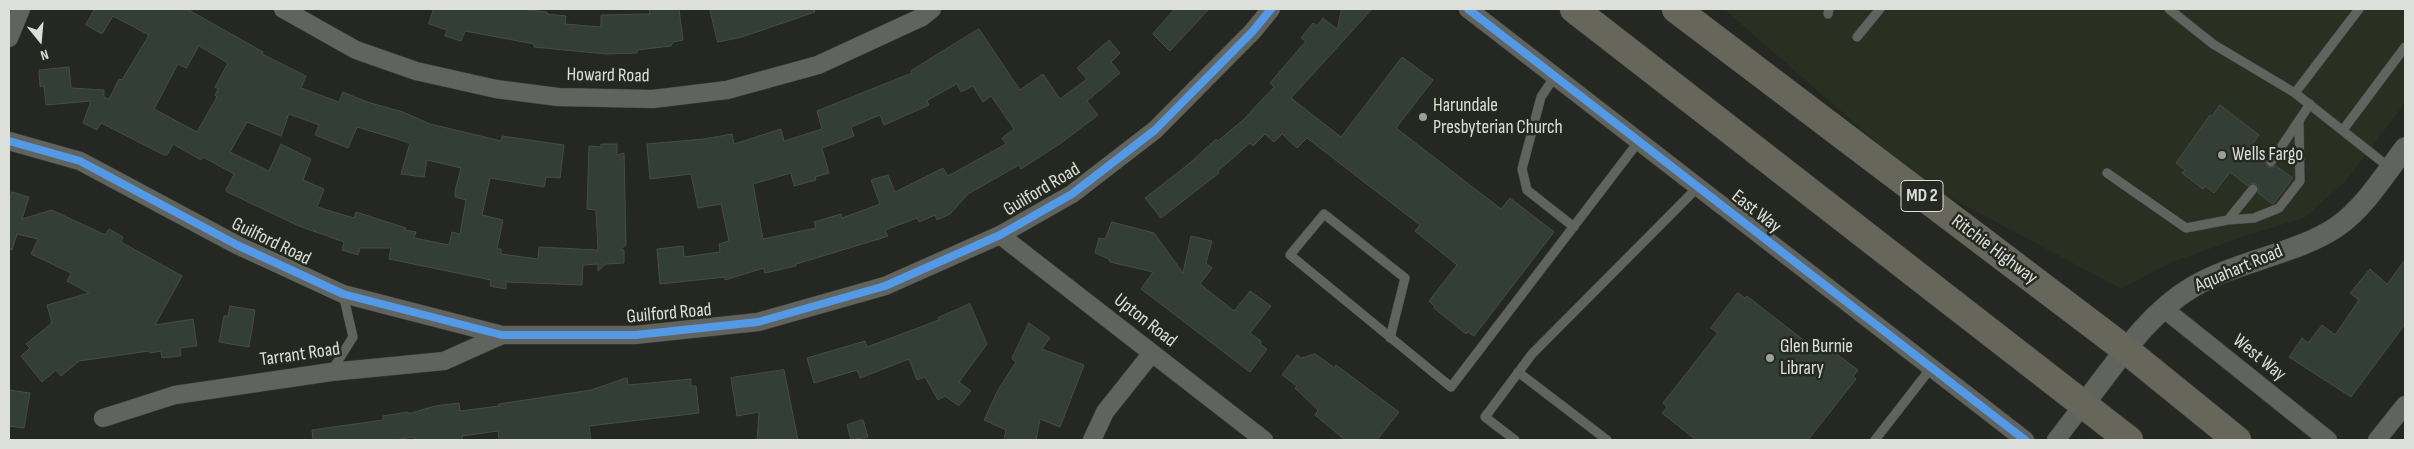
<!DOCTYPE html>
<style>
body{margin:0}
#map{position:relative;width:2414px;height:449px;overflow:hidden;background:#252722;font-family:"Sofia Sans Condensed",sans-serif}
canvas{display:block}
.frame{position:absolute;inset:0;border:10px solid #dde0da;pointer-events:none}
.north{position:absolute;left:15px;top:15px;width:50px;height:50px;-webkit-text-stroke:4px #252920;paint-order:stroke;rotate:163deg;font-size:14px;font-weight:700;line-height:20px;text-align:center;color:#dde0da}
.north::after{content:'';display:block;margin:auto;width:18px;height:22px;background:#dde0da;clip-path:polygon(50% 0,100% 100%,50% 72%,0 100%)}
</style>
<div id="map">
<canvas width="2414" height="449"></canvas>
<div class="frame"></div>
<div class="north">N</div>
</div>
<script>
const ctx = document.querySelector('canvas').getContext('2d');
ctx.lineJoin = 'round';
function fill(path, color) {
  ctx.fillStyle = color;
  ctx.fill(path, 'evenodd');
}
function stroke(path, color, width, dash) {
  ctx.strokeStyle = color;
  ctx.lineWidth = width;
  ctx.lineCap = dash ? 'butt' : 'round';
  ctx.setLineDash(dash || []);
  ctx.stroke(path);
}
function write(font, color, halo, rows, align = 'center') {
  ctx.font = font + ' "Sofia Sans Condensed",sans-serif';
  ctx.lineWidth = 5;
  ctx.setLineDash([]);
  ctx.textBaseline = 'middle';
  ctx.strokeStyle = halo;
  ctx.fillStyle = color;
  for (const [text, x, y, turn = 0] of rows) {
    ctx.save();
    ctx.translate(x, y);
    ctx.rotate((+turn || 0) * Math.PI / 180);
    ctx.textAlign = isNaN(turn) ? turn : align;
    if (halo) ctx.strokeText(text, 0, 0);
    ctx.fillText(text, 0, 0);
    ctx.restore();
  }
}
fill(new Path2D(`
 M1724 9H2405V103L2345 182 2304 218 2248 235 2170 263 2121 289 1923 183Z`), '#292f21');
const building = new Path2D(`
 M95 9H187L263 52 262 54 306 76 301 88 339 102 343 92 367 102 403 112 430 124 456 130 501 141 502 136 564 145 560 178 546 177 544 187 490 178 482 215 503 220 497 249H501V254L538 259 539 247 598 250 596 210 587 209 589 146 601 147V144H617V155L624 153 626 245 620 250H624V263L606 264 598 271V264L583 265 582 285 506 282V289L490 286 491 280 389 259 391 248H360L358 255 342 250 344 242 299 226 227 192 226 190 234 174 203 157 201 160 173 144 167 155H164L101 123 97 130 83 123 91 101 46 105 44 86 40 87 39 70 69 67 71 88 104 90V97L109 99 119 79 122 80 149 35 113 16 102 34 86 25ZM199 46 228 63 215 87 218 89 215 95 217 97 197 132 154 109 178 64 186 68ZM289 114 319 125 315 135 348 148 357 127 410 143 401 174 424 177 427 160 461 168 455 191V197L466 200 460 234 452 232 449 245 414 238 416 232 405 230 406 228 356 212 354 218 317 207 324 189 303 180 311 159 281 144 269 171 230 152 247 122 281 136Z
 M434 9H529L528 10 547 12V14L566 16 565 24 601 27V15L650 14 649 9H679L683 40 673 42 671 46 637 50V53L606 54 534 47V44L465 31 461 41 445 36 447 30 429 24Z
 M710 9H814L815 12 742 37 718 42Z
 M1175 9H1209L1170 51 1153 34Z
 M1342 9H1372L1291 98 1341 137 1402 57 1433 80 1396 128 1501 209 1510 198 1554 232 1474 336 1468 332 1466 334 1434 308 1435 307 1429 301 1457 265 1415 231 1420 225 1307 138 1297 148 1282 134 1274 142 1265 134 1253 146 1250 143 1218 171 1219 173 1161 218 1145 198 1190 163 1216 139 1218 141 1243 120 1274 87 1270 83 1306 41 1301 38 1313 23 1317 26 1323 18 1337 29Z
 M979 29 1020 90 1043 74 1060 99 1087 79 1077 68 1109 40 1120 53 1111 62 1120 73 1087 101 1098 115 1061 143 1021 169 1019 165 968 194 950 214 937 220 935 215 919 222 917 218 885 230 888 236 879 239 796 264V266L765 273 764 268 725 280V277L660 284 657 249 683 246 684 257 720 252 719 244 729 241 721 204 698 208 691 174 650 179 647 144 704 139 732 134 734 144 781 129 784 141 822 129 817 111 912 73 911 71ZM957 84 961 92 973 86 983 102 991 96 1014 129 1002 138 1006 144 948 176 943 168 895 192 888 175 871 180 880 204 842 218 841 214 814 222 816 228 763 239 753 184 791 173 794 186 816 180 815 177 829 173 822 148 854 136 851 127 880 115 884 125 929 105 927 101Z
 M2220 105 2259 135 2251 146 2266 158 2265 162 2267 167 2271 168 2276 166 2293 178 2274 203 2272 204 2258 193 2259 187 2256 184 2251 183 2248 186 2230 172 2214 193 2205 186 2203 189 2182 173 2185 170 2176 163 2210 115 2212 116Z
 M12 192 29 197 22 219 52 210 103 234H106L109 229 123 237 121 242 182 276 155 325 193 319 197 346 180 348 181 356 162 358 161 351 150 353 149 351 79 361 61 376 56 370 42 382 21 356 30 348 26 344 52 323 47 305 89 293 67 281 71 273 31 254 38 239 17 234 12 250 9 249V202Z
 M1112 222 1154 233 1183 273 1191 236 1212 241 1206 263 1212 268 1200 284 1234 311 1250 291 1271 306 1250 333 1261 341 1260 344 1267 349 1250 372 1141 289 1153 272 1110 262 1109 259 1095 253 1099 238 1105 239Z
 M2405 260V324L2351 397 2289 357 2302 338 2308 343 2322 325 2335 335 2359 300 2350 293 2370 269 2387 284Z
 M1738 293 1745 298 1747 296 1811 346 1817 339 1858 370 1853 377 1856 379 1808 440H1696L1662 413 1667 407 1663 403 1718 333 1711 328Z
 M970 304 987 344 959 382 971 391 959 406 945 396 938 400 925 377 917 380 909 359 860 378 857 370 814 383 807 358 865 341 867 347 939 320 938 318Z
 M230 306 255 310 249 347 219 342 224 316H228Z
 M1029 323 1050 338 1042 349 1084 365 1060 427 1040 419 1036 440H1004L1006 430 984 420 998 390 1016 362 1012 359Z
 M1315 354 1335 368 1336 365 1399 412 1377 440H1345L1315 415 1318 410 1295 388 1297 386 1282 375 1297 355 1301 358Z
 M784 370 798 440H757L759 412 737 416 731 378Z
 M627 378 628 385 691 379V386H696L699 413 589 426 591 440H499L498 431 462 436 463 440H414V437L393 440H313L312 430 383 420V416L408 412V414L435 406 459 403 460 411 499 406V404L591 390Z
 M9 390 30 393 24 428 9 426Z
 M863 420 868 437 851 440 847 425Z`);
fill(building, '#333e37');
stroke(building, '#484b47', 1);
const service = new Path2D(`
 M2169 9 2213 44 2295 93 2390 168
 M1828 14 1829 9
 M1857 37 1880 9
 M1555 76 1541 97 1522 169 1527 190 1574 227
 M2295 93 2359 9
 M2343 130 2405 47
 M2271 162 2310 104
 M2107 173 2186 228 2228 220 2253 189
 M2228 220 2254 218 2279 208 2300 181 2299 122
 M1390 338 1405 278 1324 214 1290 255 1451 387 1639 141
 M331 372 353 337 343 294
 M1518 372 1607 440
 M1515 440 1485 417 1532 354 1698 187
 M1875 440 1931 368`);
const minor = new Path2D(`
 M283 9 356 50 416 71 496 89 558 97 653 99 727 90 818 65 922 17 932 9
 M1468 9 2025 440
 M9 38 21 9
 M9 141 80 161 237 245 343 294 502 335H635L758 322 885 286 1000 235 1072 194 1155 130 1253 31 1271 9
 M1000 235 1264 440
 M2163 308 2328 440
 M103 418 175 395 331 372 444 361 502 335
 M1092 440 1105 412 1152 353
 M2056 440 2083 405
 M2377 440 2405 405`);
const tertiary = new Path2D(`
 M2083 405C2116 364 2145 316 2191 288 2235 261 2298 254 2338 226 2365 207 2385 174 2405 148`);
const primary = new Path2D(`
 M1574 9 2129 440
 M1676 9 2126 350 2237 440`);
stroke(service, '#3f423d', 10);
stroke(minor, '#3f423d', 19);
stroke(tertiary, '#3f423d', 22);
stroke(primary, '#3f423d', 29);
stroke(service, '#61635f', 9);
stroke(minor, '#61635f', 18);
stroke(tertiary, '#61635f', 21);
stroke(primary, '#66665b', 28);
stroke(new Path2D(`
 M1468 9 2025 440
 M9 141 80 161 237 245 343 294 502 335H635L758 322 885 286 1000 235 1072 194 1155 130 1253 31 1271 9`), '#5399e6', 8);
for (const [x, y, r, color] of [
 [1423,117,5,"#9d9f9a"],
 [2222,155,5,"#9d9f9a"],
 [1770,358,5,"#9d9f9a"]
]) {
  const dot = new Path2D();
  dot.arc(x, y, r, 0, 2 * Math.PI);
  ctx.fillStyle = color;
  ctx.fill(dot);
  stroke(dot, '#252920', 2);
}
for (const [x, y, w] of [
 [1922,196,42]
]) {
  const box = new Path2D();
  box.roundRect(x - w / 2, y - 15.5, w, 31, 4);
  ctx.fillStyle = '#252920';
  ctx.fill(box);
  stroke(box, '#dde0da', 1);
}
write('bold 18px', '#dde0da', null, [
 ["MD 2",1922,196]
]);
write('19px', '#dde0da', '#252920', [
 ["Howard Road",608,76,1],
 ["Guilford Road",1042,190,-31],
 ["East Way",1756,212,38],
 ["Guilford Road",271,242,26],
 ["Ritchie Highway",1994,250,37],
 ["Aquahart Road",2239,269,-23],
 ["Guilford Road",669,314,-5],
 ["Upton Road",1145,321,38],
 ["Tarrant Road",300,355,-8],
 ["West Way",2259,358,39]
]);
write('19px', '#dde0da', '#252920', [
 ["Harundale",1433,106],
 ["Presbyterian Church",1433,128],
 ["Wells Fargo",2232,155],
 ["Glen Burnie",1780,347],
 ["Library",1780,369]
], 'left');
</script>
